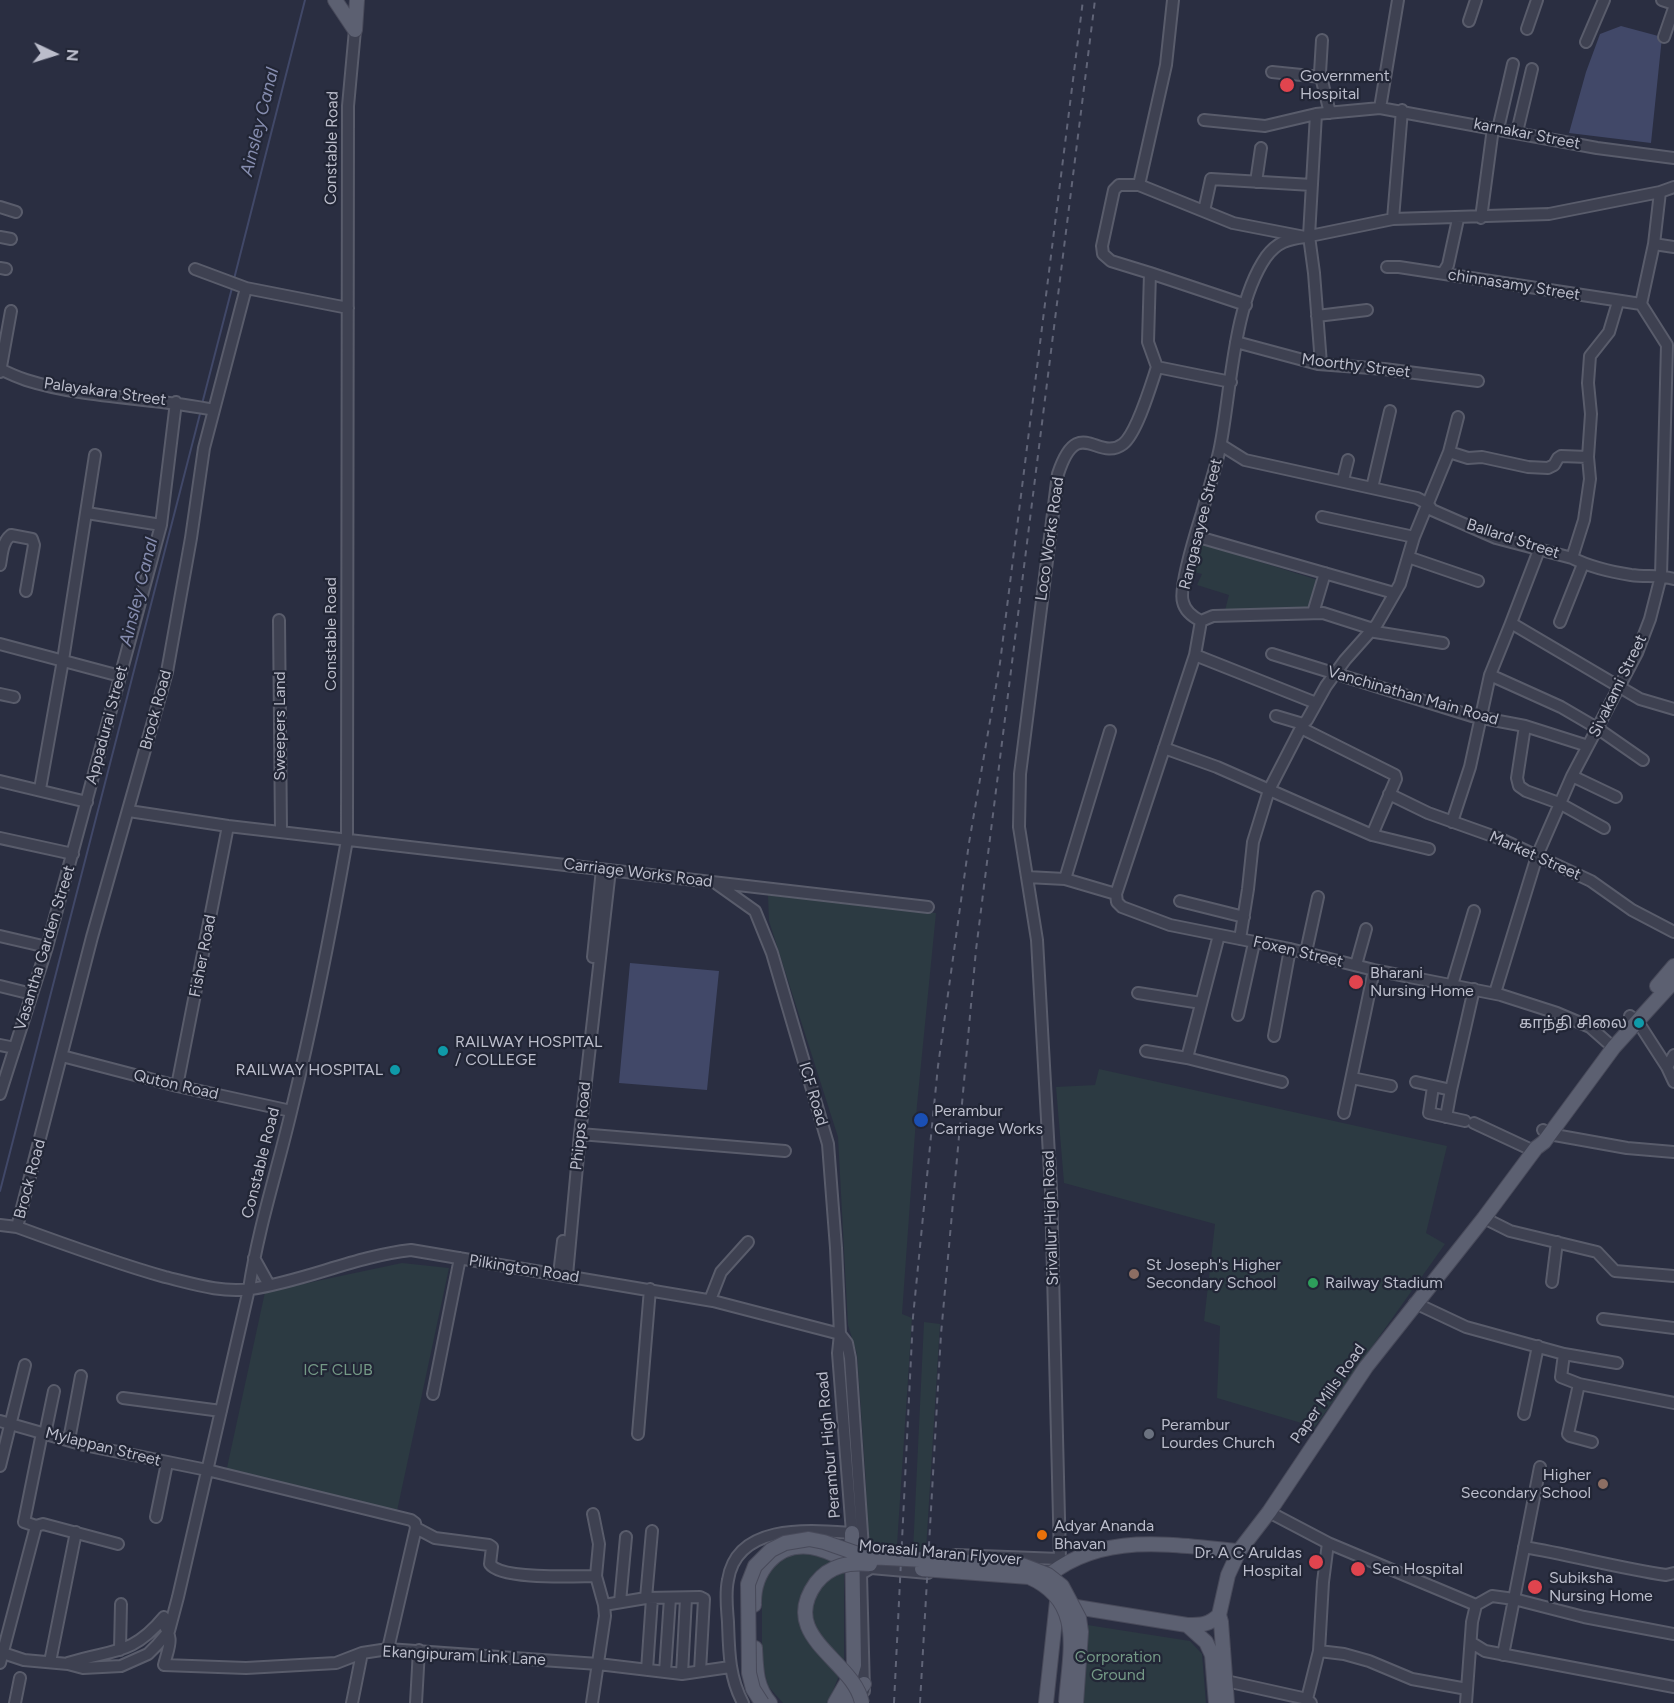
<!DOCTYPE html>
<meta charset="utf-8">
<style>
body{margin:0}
#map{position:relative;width:1674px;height:1703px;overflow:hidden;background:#2a2e41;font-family:Figtree,sans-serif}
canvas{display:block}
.north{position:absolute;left:24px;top:24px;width:60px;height:60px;-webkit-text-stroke:4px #222636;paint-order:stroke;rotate:94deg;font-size:16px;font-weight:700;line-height:24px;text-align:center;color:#bbbdcb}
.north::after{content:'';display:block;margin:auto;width:21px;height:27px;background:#bbbdcb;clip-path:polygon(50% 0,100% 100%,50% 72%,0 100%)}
</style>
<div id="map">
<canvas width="1674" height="1703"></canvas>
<div class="north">N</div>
</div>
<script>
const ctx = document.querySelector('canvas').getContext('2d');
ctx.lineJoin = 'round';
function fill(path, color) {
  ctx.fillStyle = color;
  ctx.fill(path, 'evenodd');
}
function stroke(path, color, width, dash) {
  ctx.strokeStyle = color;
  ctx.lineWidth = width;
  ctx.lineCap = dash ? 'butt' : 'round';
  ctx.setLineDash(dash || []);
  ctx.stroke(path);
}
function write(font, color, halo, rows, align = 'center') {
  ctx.font = font + ' Figtree,"Noto Sans Tamil",sans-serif';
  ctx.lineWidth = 4.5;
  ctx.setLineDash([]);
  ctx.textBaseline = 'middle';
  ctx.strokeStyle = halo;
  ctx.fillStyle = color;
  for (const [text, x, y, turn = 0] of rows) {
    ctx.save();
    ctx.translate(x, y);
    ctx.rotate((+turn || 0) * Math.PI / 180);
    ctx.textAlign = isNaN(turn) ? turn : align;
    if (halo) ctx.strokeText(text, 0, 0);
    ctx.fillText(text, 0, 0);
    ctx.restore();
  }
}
fill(new Path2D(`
 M1200 543 1321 581 1313 609 1224 614 1229 595 1197 585 1202 574 1193 572Z
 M768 895 936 913 917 1105 902 1314 912 1318 897 1545 867 1544 866 1483 857 1354 848 1325 838 1137 769 921Z
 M1099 1069 1447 1146 1426 1233 1445 1244 1315 1427 1217 1398 1220 1326 1204 1321 1215 1224 1064 1183 1056 1087 1095 1085Z
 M402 1263 449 1268 397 1511 225 1477 265 1292Z
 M924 1322 940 1324 926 1550 913 1551Z
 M811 1552 844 1564V1663L828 1703H783L768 1686 762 1660V1571L781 1555Z
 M1081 1624 1190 1641 1202 1654 1206 1703H1080Z`), '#2c3a42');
fill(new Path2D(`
 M1621 26 1662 37 1651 143 1569 133 1586 72 1600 34Z
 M630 963 719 971 707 1090 619 1083Z`), '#414868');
stroke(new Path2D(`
 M234 279 305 0
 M202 404 232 288
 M0 1191 201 410`), '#414868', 2);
const minor = new Path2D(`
 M1662 0 1674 4
 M1469 21 1476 0
 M1527 29 1537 0
 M1664 37 1674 8
 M1322 40 1320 73 1330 113
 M1586 42 1604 0
 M1272 72 1321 77
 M1380 108 1398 0
 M1204 120 1265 126 1316 114
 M1498 129 1513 64
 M1517 132 1532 69
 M1256 182 1261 148
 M1139 185 1233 223 1305 237 1393 219 1549 214 1660 192 1674 187
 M0 207 16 212
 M1204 211 1211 179 1312 185
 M1481 218 1493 128
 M1393 219 1402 110
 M0 237 11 239
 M1654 244 1674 247
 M1387 267H1399L1641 304
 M0 268 6 269
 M195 269 246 288
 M1150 273 1246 305
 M1443 273 1448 265 1458 219
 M1317 316 1367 310
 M1236 342 1318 364 1384 369 1478 381
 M1321 364 1314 273 1309 236 1316 114 1380 108 1597 148 1674 158
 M1157 367 1231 382
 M0 369C8 373 17 377 26 380 86 399 152 397 214 410
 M0 372 11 311
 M1221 445 1245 460 1417 498 1428 504 1432 510 1496 538 1572 558C1590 567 1612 572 1631 575 1646 577 1660 575 1674 579
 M1449 452 1468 458 1482 457 1528 467 1548 468 1554 465 1558 458 1561 456 1588 457
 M1343 480 1348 460
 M1372 488 1390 411
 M87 513 161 525
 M1322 517 1414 537
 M1195 536 1394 593
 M1539 550 1511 623 1640 699 1674 709
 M1408 557 1478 581
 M1572 558 1584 520 1590 479 1588 457 1591 414 1588 383 1590 356 1609 332 1618 302
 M0 565C2 555 2 542 11 535L32 539 34 545 26 591
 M1313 613 1325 573
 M279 620 281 831
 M1201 621 1213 616 1323 613 1373 629
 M1560 622 1583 564
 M1369 631 1443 643
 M0 644 120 676
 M1272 654 1472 716 1525 726 1588 746
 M1195 655 1316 703
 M1490 675 1561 707 1597 728 1643 760
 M0 694 14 697
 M1276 716 1303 724
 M1525 726 1517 778 1519 786 1526 791 1559 803 1604 828
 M1301 728 1395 775 1396 779 1372 835
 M1164 748 1217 767 1372 835 1429 849
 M1572 776 1616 797
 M0 781 87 802
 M40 789 63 660 95 455
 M1389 794 1428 813 1501 839 1591 881 1632 910 1674 932
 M129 811 228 826 928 907
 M1452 822 1470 767 1490 675 1511 623
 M0 838 73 854
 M1027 877 1065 879 1116 894 1117 902 1122 907 1170 925 1290 949 1374 970 1501 995 1557 1013 1590 1027 1607 1042
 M1065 879 1110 731
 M717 884 755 911 772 953 828 1144 836 1248 840 1334 838 1353 852 1533
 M1116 894 1195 655 1201 621C1193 617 1185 611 1183 602 1178 588 1197 529 1202 513 1208 490 1217 466 1221 442 1231 388 1234 303 1266 257 1277 242 1288 239 1305 237
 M1180 901 1244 917
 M0 936 47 947
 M1240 939 1248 889 1253 842 1269 790 1303 724 1307 720 1326 686 1345 660 1377 624 1400 584 1414 537 1449 452 1458 417
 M1306 952 1318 897
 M593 957 602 869
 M1356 965 1366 929
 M1452 985 1474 911
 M0 986 32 994
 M1138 993 1201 1003
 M1495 993 1537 856 1572 776 1637 653 1650 619 1661 576 1667 345 1641 304 1654 244 1660 192
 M1238 1015 1254 943
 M1630 1016 1638 1022 1667 1067 1674 1082
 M1274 1036 1290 949
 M0 1045 15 1048
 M1146 1051 1187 1058 1282 1082
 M62 1056 177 1086 291 1111
 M1187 1058 1219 935
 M1667 1067 1674 1055
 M1352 1078 1391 1086
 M1416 1082 1451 1090 1474 989
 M177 1086 228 826
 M1433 1087 1429 1113 1465 1121
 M0 1094 47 947 161 525 176 402
 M1344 1113 1374 970
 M1446 1117 1451 1090
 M1474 1123 1534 1151
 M1543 1130 1549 1134 1627 1148 1674 1152
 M580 1134 785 1151
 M1484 1218 1510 1231 1597 1252 1615 1271 1674 1276
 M0 1225 17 1227C66 1245 115 1263 165 1277 194 1284 221 1293 251 1289 305 1281 356 1256 411 1250L713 1301 840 1334 847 1343 850 1358 863 1548
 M17 1227 92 937 167 672 191 538 204 448 246 288 348 308
 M254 1258 269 1285
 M559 1274 563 1241
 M567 1275 580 1134 610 870
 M1552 1282 1557 1242
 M710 1300 721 1272 748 1242
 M1415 1303 1466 1327 1564 1354 1561 1377 1579 1384 1674 1403
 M1603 1319 1674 1328
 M1564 1354 1617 1363
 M1579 1384 1568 1434 1570 1436 1592 1442
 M433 1394 460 1258
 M123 1398 221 1411
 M1524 1414 1538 1346
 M0 1421 84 1445 207 1470 411 1520 415 1523 416 1528 388 1649
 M42 1433 24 1522 36 1526 43 1524 118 1544
 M45 1434 54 1391
 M638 1434 650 1289
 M69 1440 81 1376
 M0 1466 25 1365
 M1269 1512 1328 1543 1476 1605 1472 1622 1466 1703
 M156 1517 167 1463
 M416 1528 435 1538 489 1545 492 1547 490 1564C501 1580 575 1576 596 1576
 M852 1533 863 1548 895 1553
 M1524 1547C1572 1555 1618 1568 1666 1575L1674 1573
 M955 1555 1060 1559 1051 1191 1037 940 1019 827 1020 774 1058 474C1078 413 1098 463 1123 444 1137 433 1151 385 1157 367L1148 342 1150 273 1111 261 1103 254 1102 246 1114 190 1119 185H1139L1166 65 1173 0
 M646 1598 700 1597 704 1599 700 1671
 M620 1602 626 1537
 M604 1605 646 1598 652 1531
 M1476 1605 1492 1596 1514 1599 1584 1617 1674 1634
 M161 1621C175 1639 169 1645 164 1665L246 1668 336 1663 362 1653 388 1649 598 1664 682 1674 730 1667
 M1472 1643 1485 1651 1674 1687
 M120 1650 121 1604
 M1319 1651 1344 1654 1369 1661 1412 1679 1467 1689
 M0 1652 24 1660 68 1664 83 1668 121 1666 148 1654 157 1645 169 1631 178 1597 249 1289C258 1229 277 1171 291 1112 313 1022 331 931 347 840L348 106 355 30
 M1503 1655 1540 1467
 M50 1662 76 1532
 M0 1663 36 1526
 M68 1663C112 1649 132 1656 164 1617
 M647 1670 652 1598
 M665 1672 670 1598
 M682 1674 686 1598
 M1226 1681 1307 1699 1311 1703
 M864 1691 861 1574 871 1568 928 1573
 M1307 1699 1319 1651 1323 1582 1328 1543
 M15 1703 20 1678
 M352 1703 362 1653
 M416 1703 419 1650
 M592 1703 605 1616 604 1605 596 1576 599 1544 593 1514
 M743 1703C729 1677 729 1651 728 1622 727 1608 725 1594 728 1580 737 1523 809 1530 852 1533`);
const major = new Path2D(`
 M335 0 355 30
 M355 30 357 0
 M1657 986 1674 966
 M1041 1582C1097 1530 1170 1545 1239 1551
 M754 1605C753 1573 775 1542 811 1547 825 1549 838 1556 850 1562
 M1064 1605 1187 1625C1201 1625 1209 1625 1219 1615
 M1187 1625 1206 1642 1212 1655 1216 1703
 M755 1648C756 1669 756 1687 770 1703
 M835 1703 851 1675 854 1665 852 1533
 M850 1703 864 1684
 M1046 1703 1058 1592
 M1227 1703 1221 1622 1219 1615 1228 1575 1239 1551 1269 1512 1366 1367 1484 1218 1536 1148 1544 1142 1614 1047 1674 981`);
stroke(minor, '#595c6b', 14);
stroke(major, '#484a5a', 16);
stroke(minor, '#3e4151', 10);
stroke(major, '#5c6071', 14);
stroke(new Path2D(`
 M894 1703 913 1317 938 1066 969 843 1000 663 1083 0
 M920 1703 941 1334 976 950 1095 0`), '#606477', 2, [6, 6]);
const majorBridge = new Path2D(`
 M922 1569 1029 1577C1086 1602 1069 1654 1066 1703
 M762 1703 753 1689 749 1673 748 1584 755 1566 771 1550 785 1543 809 1539 824 1542 867 1557 1022 1565 1048 1575 1062 1586 1079 1618 1081 1632 1076 1703
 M862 1703C854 1660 777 1637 816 1583 830 1565 849 1562 870 1564`);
stroke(majorBridge, '#484a5a', 16, []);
stroke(majorBridge, '#5c6071', 14);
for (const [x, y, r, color] of [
 [1287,85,8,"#e0444e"],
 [1356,982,8,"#e0444e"],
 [1639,1023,6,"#0f9aa8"],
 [443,1051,6,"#0f9aa8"],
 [395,1070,6,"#0f9aa8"],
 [921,1120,8,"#1a4fb4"],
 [1134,1274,6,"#8d6e63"],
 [1313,1283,6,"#2e9e5b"],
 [1149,1434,6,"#6b7280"],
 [1603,1484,6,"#8d6e63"],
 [1042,1535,6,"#e8710a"],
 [1316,1562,8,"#e0444e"],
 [1358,1569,8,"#e0444e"],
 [1535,1587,8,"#e0444e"]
]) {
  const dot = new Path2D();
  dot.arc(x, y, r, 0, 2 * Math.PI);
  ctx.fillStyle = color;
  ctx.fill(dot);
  stroke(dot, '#222636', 2);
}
write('16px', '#bbbdcb', '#222636', [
 ["Government",1300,76],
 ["Hospital",1300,94],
 ["Bharani",1370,973],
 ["Nursing Home",1370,991],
 ["காந்தி சிலை",1627,1023,"right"],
 ["RAILWAY HOSPITAL",455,1042],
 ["/ COLLEGE",455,1060],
 ["RAILWAY HOSPITAL",383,1070,"right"],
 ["Perambur",934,1111],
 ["Carriage Works",934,1129],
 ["St Joseph's Higher",1146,1265],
 ["Secondary School",1146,1283],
 ["Railway Stadium",1325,1283],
 ["Perambur",1161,1425],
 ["Lourdes Church",1161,1443],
 ["Higher",1591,1475,"right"],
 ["Secondary School",1591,1493,"right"],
 ["Adyar Ananda",1054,1526],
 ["Bhavan",1054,1544],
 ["Dr. A C Aruldas",1302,1553,"right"],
 ["Hospital",1302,1571,"right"],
 ["Sen Hospital",1372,1569],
 ["Subiksha",1549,1578],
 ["Nursing Home",1549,1596]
], 'left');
write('16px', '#bbbdcb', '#222636', [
 ["karnakar Street",1527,134,11],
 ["Constable Road",332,148,-89],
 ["chinnasamy Street",1514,285,9],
 ["Moorthy Street",1356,366,7],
 ["Palayakara Street",105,392,8],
 ["Rangasayee Street",1201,524,-76],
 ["Loco Works Road",1050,539,-82],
 ["Ballard Street",1513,539,18],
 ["Constable Road",331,634,-90],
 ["Sivakami Street",1618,686,-64],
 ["Vanchinathan Main Road",1413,696,16],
 ["Brock Road",156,710,-75],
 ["Appadurai Street",107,725,-75],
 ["Sweepers Land",280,726,-90],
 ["Market Street",1535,856,24],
 ["Carriage Works Road",638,873,7],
 ["Vasantha Garden Street",45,948,-73],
 ["Foxen Street",1298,952,13],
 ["Fisher Road",203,956,-79],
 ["Quton Road",176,1085,13],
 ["ICF Road",813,1094,73],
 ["Phipps Road",581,1126,-84],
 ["Constable Road",261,1163,-76],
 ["Brock Road",30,1179,-75],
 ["Srivallur High Road",1051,1218,-92],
 ["Pilkington Road",524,1269,9],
 ["Paper Mills Road",1328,1394,-55],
 ["Perambur High Road",829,1445,-95],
 ["Mylappan Street",103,1447,14],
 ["Morasali Maran Flyover",940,1553,5],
 ["Ekangipuram Link Lane",464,1656,3]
]);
write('16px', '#749986', '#222636', [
 ["ICF CLUB",338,1370],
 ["Corporation",1118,1657],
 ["Ground",1118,1675]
]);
write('italic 18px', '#868daf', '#222636', [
 ["Ainsley Canal",260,122,-76],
 ["Ainsley Canal",139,592,-76]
]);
</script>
